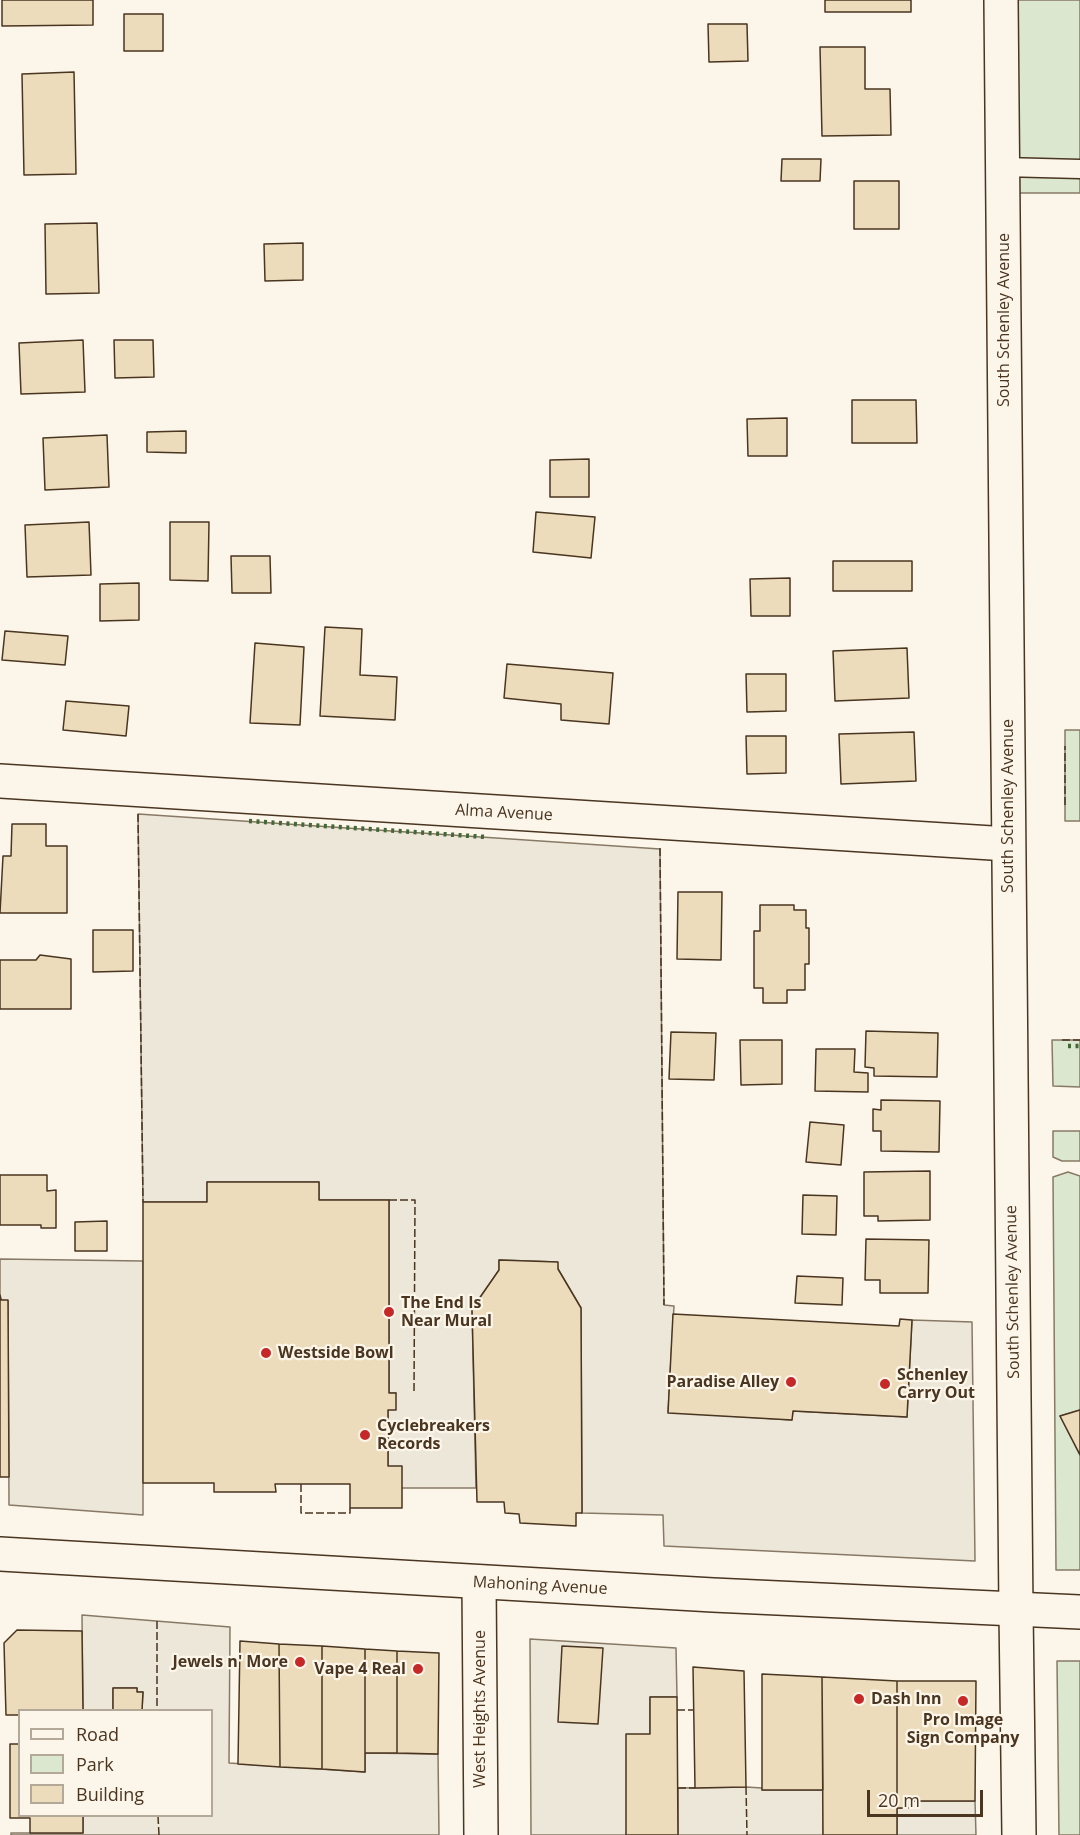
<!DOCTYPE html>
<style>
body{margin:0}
#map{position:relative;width:1080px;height:1835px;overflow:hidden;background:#fbf6e9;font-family:"Open Sans",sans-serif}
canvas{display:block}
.legend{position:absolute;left:18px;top:1709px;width:195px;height:108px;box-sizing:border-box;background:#fbf6e9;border:2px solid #b4a999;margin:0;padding:8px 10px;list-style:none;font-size:18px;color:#4a3520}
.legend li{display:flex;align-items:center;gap:12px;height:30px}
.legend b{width:30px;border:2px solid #b4a999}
.scale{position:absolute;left:867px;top:1790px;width:116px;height:27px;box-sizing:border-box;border:3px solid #4a3520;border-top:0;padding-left:8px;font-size:18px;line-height:21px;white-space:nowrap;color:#4a3520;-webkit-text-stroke:4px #fbf6e9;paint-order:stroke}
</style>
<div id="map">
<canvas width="1080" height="1835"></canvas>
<ul class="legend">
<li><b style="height:8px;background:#fbf6e9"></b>Road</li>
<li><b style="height:16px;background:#dce7d0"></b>Park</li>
<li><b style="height:16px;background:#ecdcbc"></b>Building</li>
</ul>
<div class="scale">20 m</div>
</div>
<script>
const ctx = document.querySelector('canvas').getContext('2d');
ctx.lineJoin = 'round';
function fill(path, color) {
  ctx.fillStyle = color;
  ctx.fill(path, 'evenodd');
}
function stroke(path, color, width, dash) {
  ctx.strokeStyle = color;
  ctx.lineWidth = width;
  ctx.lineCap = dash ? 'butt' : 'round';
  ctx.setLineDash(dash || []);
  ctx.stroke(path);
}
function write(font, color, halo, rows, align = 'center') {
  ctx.font = font + ' "Open Sans",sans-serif';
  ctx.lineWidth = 4.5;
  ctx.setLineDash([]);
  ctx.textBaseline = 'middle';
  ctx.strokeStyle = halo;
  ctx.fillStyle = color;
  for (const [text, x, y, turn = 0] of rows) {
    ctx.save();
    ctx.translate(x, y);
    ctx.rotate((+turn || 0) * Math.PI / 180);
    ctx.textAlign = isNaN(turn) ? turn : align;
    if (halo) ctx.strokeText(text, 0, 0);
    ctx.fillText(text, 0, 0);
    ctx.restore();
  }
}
const green = new Path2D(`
 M1001 0H1080V193H1003Z
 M1065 730H1080V821H1065Z
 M1052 1040H1080V1087L1053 1086Z
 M1053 1131H1080V1161H1062L1053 1157Z
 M1068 1172 1080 1176V1410L1060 1416 1080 1455V1570H1056L1053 1177Z
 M1057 1661H1080V1835H1059Z`);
fill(green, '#dce7d0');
stroke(green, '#887966', 1.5);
const parking = new Path2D(`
 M138 814 660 849 664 1305 674 1306 668 1412 792 1420 793 1411 907 1417 912 1320 972 1322 975 1561 664 1546 663 1515 582 1513 581 1308 558 1269 557 1262 499 1260V1270L472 1309 476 1488H402L388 1466V1410L396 1393H389V1200H319V1182H207V1202H143Z
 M0 1259 143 1261V1515L9 1505 8 1301 1 1300 0 1295Z
 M82 1615 230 1627 229 1763 365 1772V1753L438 1754 439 1835H11V1833H83V1816H212V1710H142L143 1692H137V1688H113V1710H83Z
 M530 1639 676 1648 677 1697H650V1734L626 1835H531Z
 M746 1787 762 1788V1790H823V1835H678V1788Z
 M913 1801H975L976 1835H897V1808H913Z`);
fill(parking, '#ede7d9');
stroke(parking, '#887966', 1.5);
const building = new Path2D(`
 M2 0H93V25L2 26Z
 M825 0H911V12H825Z
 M124 14H163V51H124Z
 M708 24H747L748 61 709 62Z
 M820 47H865V89H890L891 135 822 136Z
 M74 72 76 174 24 175 22 74Z
 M782 159H821L820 181H781Z
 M854 181H899V229H854Z
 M97 223 99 293 46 294 45 224Z
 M303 243V280L265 281 264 244Z
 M83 340 85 392 21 394 19 343Z
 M114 340H153L154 377 115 378Z
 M852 400H916L917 443H852Z
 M787 418V456H748L747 419Z
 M186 431V453L147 452V432Z
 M107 435 109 487 45 490 43 438Z
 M589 459V497H550V460Z
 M536 512 595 517 591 558 533 552Z
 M89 522 91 575 27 577 25 525Z
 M170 522H209L208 581 170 580Z
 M231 556H270L271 593H232Z
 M833 561H912V591H833Z
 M790 578V616H751L750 579Z
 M139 583V620L100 621V584Z
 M325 627 362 629 360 675 397 677 395 720 320 716Z
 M5 631 68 636 65 665 2 660Z
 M255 643 304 647 300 725 250 723Z
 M907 648 909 698 835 701 833 651Z
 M507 664 613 673 609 724 561 720V704L504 698Z
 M746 674H786V711L747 712Z
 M66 701 129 706 126 736 63 730Z
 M914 732 916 781 841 784 839 734Z
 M746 736H786V773L747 774Z
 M12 824H46V846H67V913H0L3 856H11Z
 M678 892H722L721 960 677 959Z
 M760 905H794V910H806V928H809V964H805V990H787V1003H763V988H754V931H760Z
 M93 930H133V971L93 972Z
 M40 955 71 959V1009H0V960H36Z
 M866 1031 938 1033 937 1077 874 1076V1068L865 1067Z
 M671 1032 716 1033 714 1080 669 1079Z
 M740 1040H782V1084L741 1085Z
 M816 1049H855L854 1072 868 1073V1092L815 1091Z
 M881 1100 940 1101 939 1152 881 1151V1131H873V1109L881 1110Z
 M810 1122 844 1125 841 1165 806 1162Z
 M930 1171V1220L878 1221V1216H864V1172Z
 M0 1175H47V1191L56 1190V1228H41V1225H0Z
 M207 1182H319V1200H389V1393H396V1410H388V1466H402V1508H350V1484H275L276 1492H214V1483H143V1202H207Z
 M803 1195 837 1196 836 1235 802 1234Z
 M107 1221V1251H75V1222Z
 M866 1239 929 1240 928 1293H880V1280H865Z
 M499 1260 558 1262V1269L581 1308 582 1513H576V1526L520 1523 519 1514 505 1513 504 1502H477L472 1309 499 1270Z
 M797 1276 843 1278 842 1305 795 1303Z
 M0 1295 1 1300H8L9 1477H0Z
 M673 1314 899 1326 900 1319 912 1320 907 1417 793 1411 792 1420 668 1413Z
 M1080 1410V1455L1060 1416Z
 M17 1630 82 1631 83 1710H20V1715H6L4 1643Z
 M240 1641 279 1644 280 1767 238 1764Z
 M279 1644 322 1646V1769L280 1767Z
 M322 1646 365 1649V1772L322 1769Z
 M562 1646 603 1648 598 1724 558 1722Z
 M365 1649 397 1651V1753H365Z
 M397 1651 439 1653 438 1754 397 1753Z
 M693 1667 744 1671 746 1787 695 1788Z
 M762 1674 822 1677 823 1790H762Z
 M822 1677 897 1681V1835H823Z
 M897 1681H976L975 1801H913V1808H897Z
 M113 1688H137V1692H143L142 1710H113Z
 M650 1697H677L678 1835H626V1734H650Z
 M10 1744H20V1816H83V1833H30V1818H10Z`);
fill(building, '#ecdcbc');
stroke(building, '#4a3520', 1.5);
const lane = new Path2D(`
 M1003 167 1080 169`);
const street = new Path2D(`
 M0 781 1008 844
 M479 1582 481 1835
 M1016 1611 1019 1835`);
const secondary = new Path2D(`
 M1001 0 1016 1611`);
const primary = new Path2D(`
 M0 1554 713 1595 1080 1612`);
stroke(lane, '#4a3520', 21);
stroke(street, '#4a3520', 36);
stroke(secondary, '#4a3520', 36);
stroke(primary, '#4a3520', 36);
stroke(lane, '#fbf6e9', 18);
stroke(street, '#fbf6e9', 33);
stroke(secondary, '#fbf6e9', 33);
stroke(primary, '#fbf6e9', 33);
stroke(new Path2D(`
 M249 821 486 837
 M1068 1046H1080`), '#436837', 4.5, [3, 4.5]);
stroke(new Path2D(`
 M1065 805V746
 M138 814 143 1202
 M660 848 664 1305
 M1062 1040H1080
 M389 1200H415L414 1393
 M301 1484V1513H350V1508
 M157 1621V1710
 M677 1710H694
 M746 1787 747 1835
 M678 1788H695
 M158 1816 159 1835`), '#4a3520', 1.5, [8, 3]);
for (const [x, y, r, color] of [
 [389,1312,6,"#c62828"],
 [266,1353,6,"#c62828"],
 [791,1382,6,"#c62828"],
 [885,1384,6,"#c62828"],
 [365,1435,6,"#c62828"],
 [300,1662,6,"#c62828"],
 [418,1669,6,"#c62828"],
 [859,1699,6,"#c62828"],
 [963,1701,6,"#c62828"]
]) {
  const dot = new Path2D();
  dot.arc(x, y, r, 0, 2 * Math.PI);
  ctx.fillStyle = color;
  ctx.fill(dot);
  stroke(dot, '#fbf6e9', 2);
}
write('16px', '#4a3520', '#fbf6e9', [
 ["South Schenley Avenue",1004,320,-90],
 ["South Schenley Avenue",1008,806,-90],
 ["Alma Avenue",504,813,3],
 ["South Schenley Avenue",1013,1292,-91],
 ["Mahoning Avenue",540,1586,3],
 ["West Heights Avenue",480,1709,-90]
]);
write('bold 16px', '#4a3520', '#fbf6e9', [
 ["The End Is",401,1303],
 ["Near Mural",401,1321],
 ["Westside Bowl",278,1353],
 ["Schenley",897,1375],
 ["Carry Out",897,1393],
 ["Paradise Alley",779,1382,"right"],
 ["Cyclebreakers",377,1426],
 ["Records",377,1444],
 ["Jewels n' More",288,1662,"right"],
 ["Vape 4 Real",406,1669,"right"],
 ["Dash Inn",871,1699],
 ["Pro Image",963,1720,"center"],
 ["Sign Company",963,1738,"center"]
], 'left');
</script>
